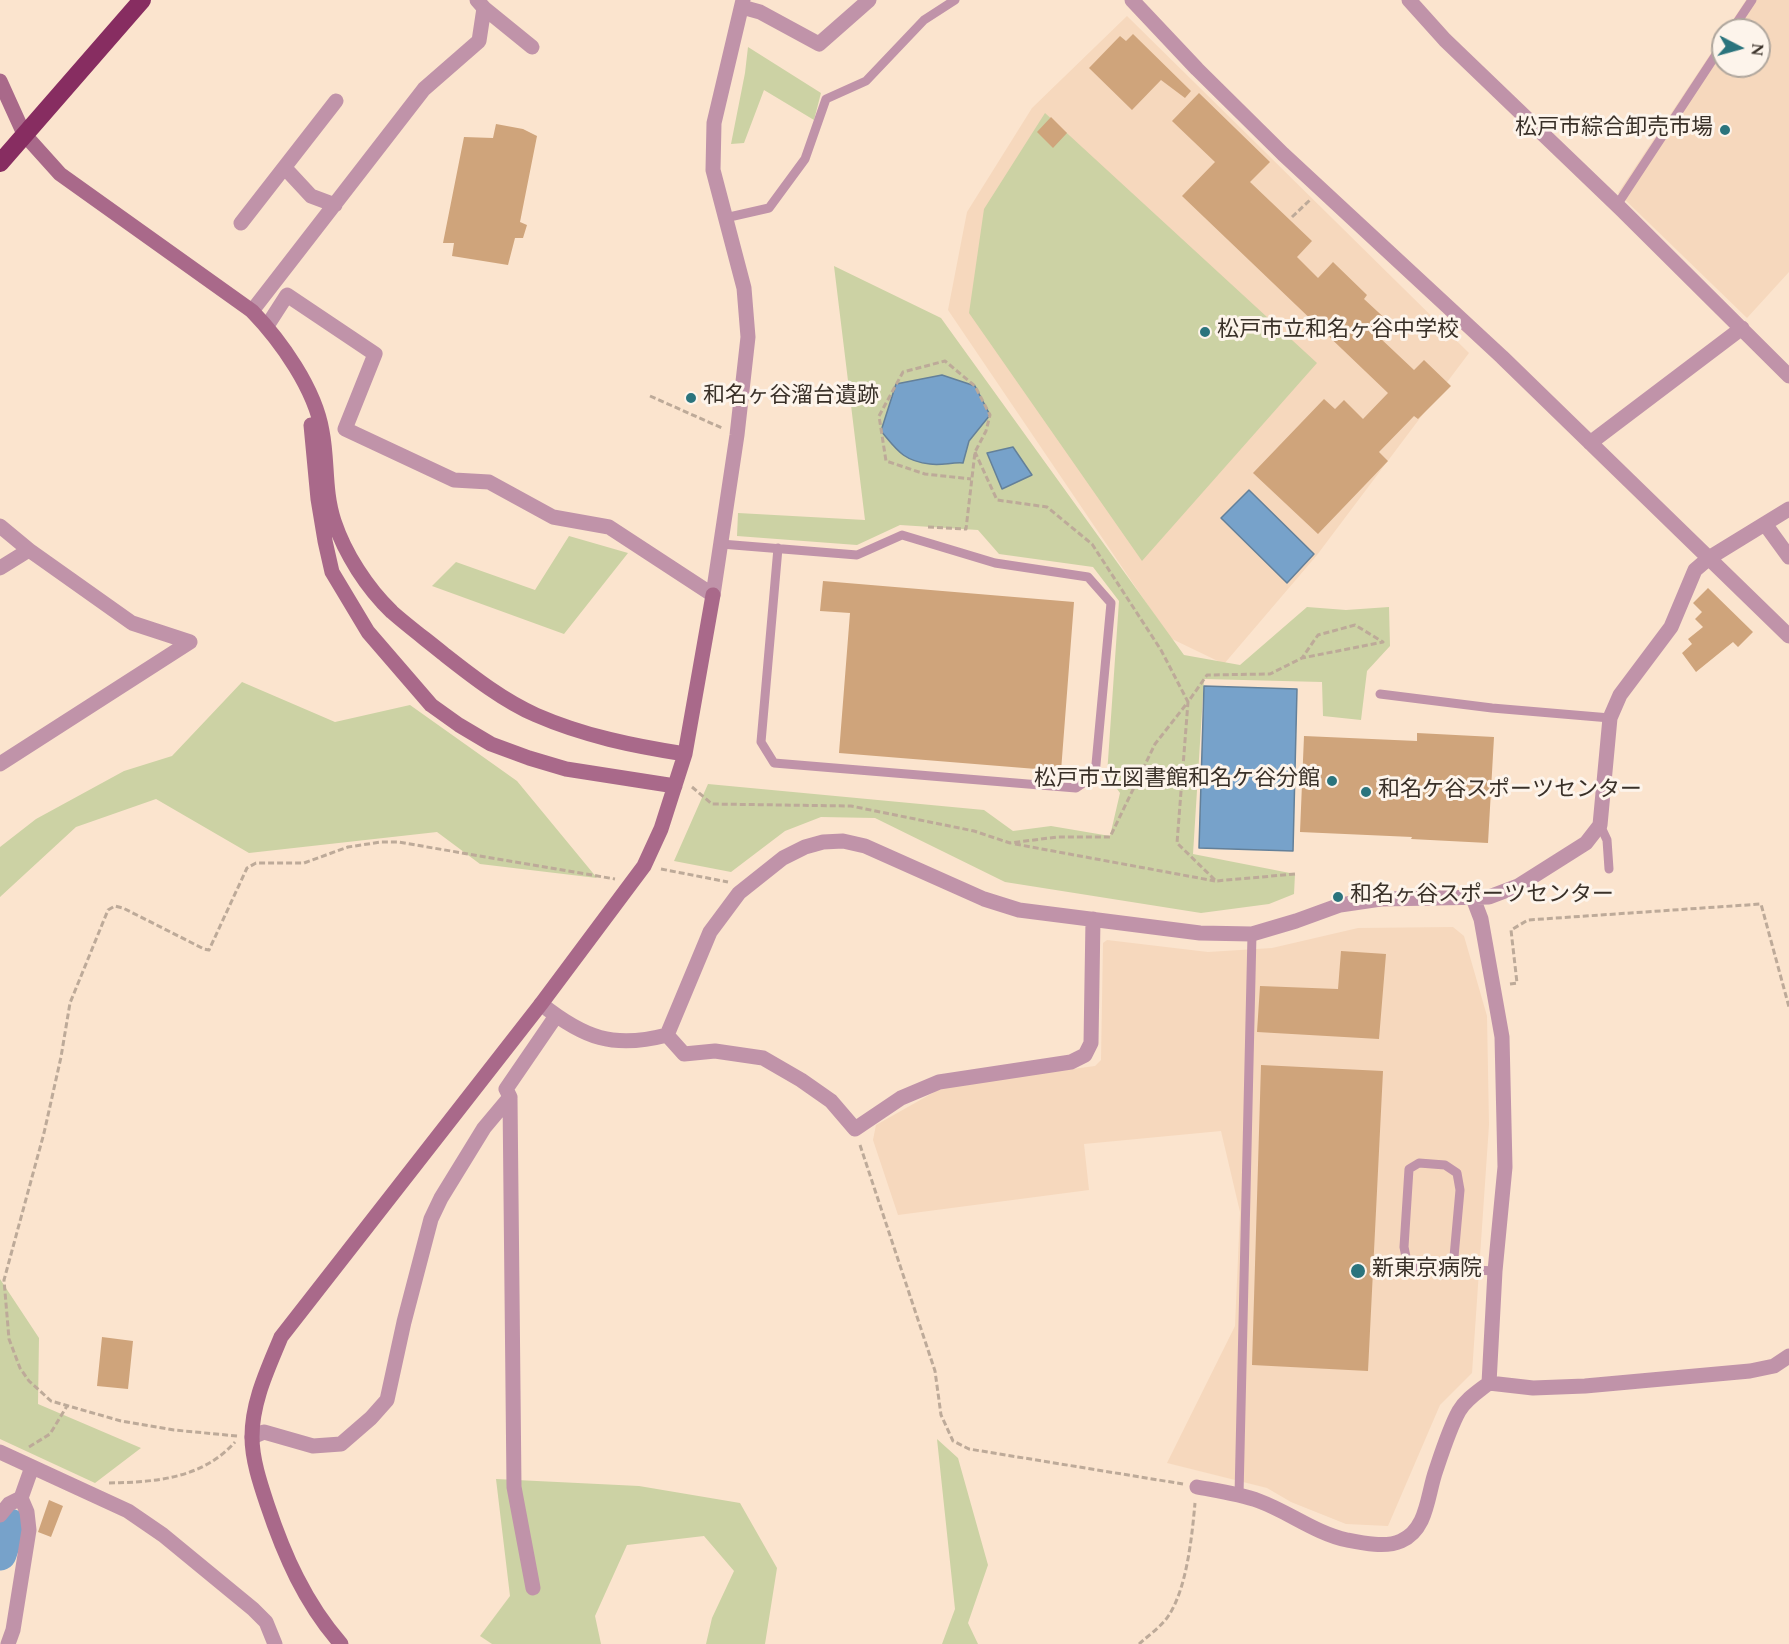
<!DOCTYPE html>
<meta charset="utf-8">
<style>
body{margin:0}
#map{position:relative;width:1789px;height:1644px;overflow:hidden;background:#fbe4ce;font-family:Spectral,serif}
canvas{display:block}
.north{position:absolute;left:1711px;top:18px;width:60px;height:60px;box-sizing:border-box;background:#fdf4eb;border:2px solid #afa69d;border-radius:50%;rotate:96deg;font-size:16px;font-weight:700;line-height:24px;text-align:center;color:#393028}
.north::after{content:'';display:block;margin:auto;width:21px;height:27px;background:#2b747d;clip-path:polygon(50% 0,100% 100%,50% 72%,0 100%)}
</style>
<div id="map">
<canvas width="1789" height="1644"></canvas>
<div class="north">N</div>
</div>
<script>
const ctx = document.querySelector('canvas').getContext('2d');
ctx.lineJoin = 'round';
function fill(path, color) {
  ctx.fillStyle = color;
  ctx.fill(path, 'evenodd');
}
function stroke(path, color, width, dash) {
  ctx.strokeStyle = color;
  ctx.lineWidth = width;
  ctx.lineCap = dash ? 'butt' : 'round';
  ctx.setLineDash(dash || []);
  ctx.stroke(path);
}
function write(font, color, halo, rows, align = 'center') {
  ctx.font = font + ' Spectral,"Noto Sans JP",serif';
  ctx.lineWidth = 6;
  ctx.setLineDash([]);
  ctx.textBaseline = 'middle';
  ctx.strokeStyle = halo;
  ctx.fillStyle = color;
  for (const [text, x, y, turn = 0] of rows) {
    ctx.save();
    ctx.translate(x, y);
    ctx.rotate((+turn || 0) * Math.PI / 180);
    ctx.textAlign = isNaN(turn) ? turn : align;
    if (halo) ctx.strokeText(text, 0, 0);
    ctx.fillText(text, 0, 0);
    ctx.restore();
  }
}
fill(new Path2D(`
 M1746 0H1789V272L1747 318 1618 193 1723 35V66H1759V30H1726Z
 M1127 16 1469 353 1317 555 1224 664 1170 638 948 310 967 212 1032 108Z
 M1453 927 1464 936 1487 1016 1489 1125 1472 1373 1440 1405 1388 1526 1346 1524 1291 1502 1267 1488 1167 1463 1235 1326 1240 1212 1221 1131 1084 1144 1089 1190 898 1215 873 1140 876 1125 945 1086 1095 1066 1101 1060 1103 943 1107 940 1208 952 1272 948 1358 928Z`), '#f6d8bd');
fill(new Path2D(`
 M748 47 821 93 814 120 764 90 744 143 731 144 745 73Z
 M1045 113 1317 363 1142 561 969 313 984 209Z
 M834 266 941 318 1184 655 1240 665 1307 607 1346 610 1389 607 1390 646 1367 671 1361 720 1323 716 1322 682 1204 679 1193 854 1295 874 1294 894 1269 904 1201 913 1005 882 875 818 821 817 785 831 731 872 674 861 708 784 984 810 1013 831 1051 826 1110 836 1120 793 1107 775 1119 601 1093 567 999 554 978 530 900 525 857 545 737 536 738 513 865 520Z
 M569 536 628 553 564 634 432 586 456 562 535 590Z
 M242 682 335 722 410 705 517 781 597 878 480 864 437 832 249 853 156 799 76 827 0 897V847L36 819 124 771 172 756Z
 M0 1279 39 1338 38 1404 141 1448 95 1483 0 1439Z
 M937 1439 958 1458 988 1565 968 1623 978 1644H942L955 1609Z
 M496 1479 639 1486 740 1503 777 1568 765 1644H706L712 1618 734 1571 704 1536 627 1545 595 1616 601 1644H492L480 1636 510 1596Z`), '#ccd2a4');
const water = new Path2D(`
 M942 375 975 386 990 415 969 441 963 463C952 462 941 466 930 464 903 461 897 450 881 431L896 384Z
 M1013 447 1032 475 1002 489 987 453Z
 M1249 490 1314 554 1287 583 1221 518Z
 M1204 686 1297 689 1293 851 1199 848Z`);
fill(water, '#77a2ca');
stroke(water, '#648099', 1.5);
stroke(new Path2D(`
 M0 1554 10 1525`), '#77a2ca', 33);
fill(new Path2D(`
 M1133 34 1191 91 1185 98 1161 80 1132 110 1089 68 1120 36 1126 41Z
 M1199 93 1270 162 1250 182 1312 241 1297 257 1318 278 1333 262 1367 295 1364 299 1391 324 1379 337 1414 370 1424 360 1451 386 1418 419 1414 416 1379 452 1388 461 1318 534 1253 473 1324 399 1335 409 1344 400 1363 419 1388 393 1182 196 1215 162 1172 121Z
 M1051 117 1067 133 1053 148 1037 132Z
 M496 124 523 129 537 136 520 222 527 225 523 238H515L508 265 452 256 454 243H443L464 137 493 138Z
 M823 581 1074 602 1061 771 839 753 850 613 820 611Z
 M1708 588 1753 632 1738 647 1733 642 1696 672 1682 653 1692 644 1688 639 1703 627 1695 619 1702 612 1693 603Z
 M1417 733 1494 737 1488 843 1411 839 1412 837 1300 832 1304 736 1417 741Z
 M1341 951 1386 954 1379 1039 1257 1032 1260 986 1338 989Z
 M1261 1065 1383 1071 1368 1371 1252 1365Z
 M102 1337 133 1341 128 1389 97 1386Z
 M49 1500 63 1506 51 1537 38 1532Z`), '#cfa47b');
stroke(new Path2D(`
 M1292 217 1310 200
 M650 396 722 428
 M928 527 966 529 975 452 986 431 990 415 975 386 945 361 903 372 879 416 886 461 925 474 971 479
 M692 787 712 804 851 806 974 831 1010 843 1057 837H1110L1155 744 1188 702 1161 650 1092 544 1047 507 997 500 975 452
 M1015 844 1215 881
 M661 869 728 882
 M1295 874 1216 881 1177 843 1188 702 1207 675 1270 674 1302 658 1383 642 1355 625 1318 635 1302 658
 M1510 984 1517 983 1511 930 1528 920 1761 904 1789 1007
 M860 1145 935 1371 941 1415 953 1441 969 1449 1183 1484
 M237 1436 174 1430 121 1421 51 1401 29 1381 20 1368 9 1339 4 1280 44 1133 61 1057 70 1003 108 910 115 906 123 908 204 949 209 950 247 868 256 863H304L348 847 381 842H398L615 879
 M29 1447 50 1434 67 1406
 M109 1483C155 1482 202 1479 235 1442
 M1139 1644C1149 1635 1162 1626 1169 1615 1187 1587 1192 1536 1195 1503`), '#bdaa99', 3, [6, 3]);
stroke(new Path2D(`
 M1732 30 1752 0
 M1617 205 1723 44
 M725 218 769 208 805 159 826 99 866 81 924 20 955 0
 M721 544 857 555 902 535 995 563 1088 577 1111 603 1095 775 1076 788 774 763 761 742 778 548
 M1380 694 1492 708 1610 718
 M1600 825 1607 840 1609 869
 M1453 1268 1460 1190 1457 1173 1445 1165 1419 1163 1409 1169 1404 1247 1407 1262 1416 1267 1495 1271
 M1239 1495 1252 934`), '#c093a9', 9);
stroke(new Path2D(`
 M1132 0 1197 69 1283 154 1502 357 1789 636
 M1409 0 1445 40 1621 209 1789 376
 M742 7 760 12 819 44 869 0
 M484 8 532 47
 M285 168 311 196 335 205
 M241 223 336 101
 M252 311 424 89 479 41 484 8 477 0
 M267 326 287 295 375 354 345 429 454 480 489 482 553 517 609 527 713 595 737 435 748 337 744 288 713 170 714 123 743 0
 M1590 443 1742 328
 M1765 524 1789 557
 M0 526 29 550
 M0 568 29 550 132 623 190 642 0 764
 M1473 898 1481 919 1502 1037 1505 1167 1495 1271 1489 1383 1533 1388 1585 1386 1750 1371 1774 1366 1789 1356
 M541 1004C584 1038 613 1049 667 1035L710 932 739 893 783 858 805 847 823 842 843 841 865 846 984 899 1019 910 1200 933 1252 934 1296 921 1340 905 1381 899 1489 897 1518 886 1586 843 1600 825 1610 718 1620 695 1671 627 1695 570 1709 558 1789 509
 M667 1035 684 1054 715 1051 763 1058 801 1080 831 1101 855 1129 901 1098 939 1082 1071 1062 1085 1055 1091 1043 1093 919
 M510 1097 514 1487 533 1588
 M252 1437 264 1432 313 1446 341 1444 371 1418 387 1400 404 1322 431 1219 441 1198 484 1128 510 1097 506 1089 556 1016
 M0 1452 128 1511 163 1535 253 1609 266 1622 275 1644
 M1197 1487C1218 1491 1239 1494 1259 1501 1289 1512 1315 1533 1347 1540 1362 1543 1386 1548 1401 1541 1428 1529 1427 1495 1436 1470 1442 1452 1450 1427 1459 1411 1466 1399 1479 1391 1489 1383
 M0 1515 9 1504 21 1498
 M8 1644 13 1630 29 1530 27 1512 21 1498 32 1467`), '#c093a9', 15);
stroke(new Path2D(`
 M0 81 24 134 60 174 252 311C281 341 315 389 322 431 328 461 324 491 334 521 345 554 367 588 392 612 409 627 428 641 445 655 473 677 504 701 536 715 584 736 634 746 685 754
 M311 425 318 499 325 541 332 572 368 632 431 705 459 725 491 744 529 758 566 769 675 786
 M341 1644C305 1603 284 1555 267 1504 260 1483 252 1459 252 1437 252 1401 268 1369 281 1337L541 1004 644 866 661 829 685 754 713 595`), '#a9698a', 15);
stroke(new Path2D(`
 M0 163 142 0`), '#872d61', 18);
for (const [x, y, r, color] of [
 [1725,130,6,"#2b747d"],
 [1205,332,6,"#2b747d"],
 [691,398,6,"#2b747d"],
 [1332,781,6,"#2b747d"],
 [1366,792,6,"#2b747d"],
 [1338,897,6,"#2b747d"],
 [1358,1271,8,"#2b747d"]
]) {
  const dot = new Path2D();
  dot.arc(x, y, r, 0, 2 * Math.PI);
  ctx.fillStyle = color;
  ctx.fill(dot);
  stroke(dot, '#fdf4eb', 2);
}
write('22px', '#393028', '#fdf4eb', [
 ["松戸市綜合卸売市場",1713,130,"right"],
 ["松戸市立和名ヶ谷中学校",1217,332],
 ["和名ヶ谷溜台遺跡",703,398],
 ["松戸市立図書館和名ケ谷分館",1320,781,"right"],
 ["和名ケ谷スポーツセンター",1378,792],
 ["和名ヶ谷スポーツセンター",1350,897],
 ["新東京病院",1372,1271]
], 'left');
</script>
